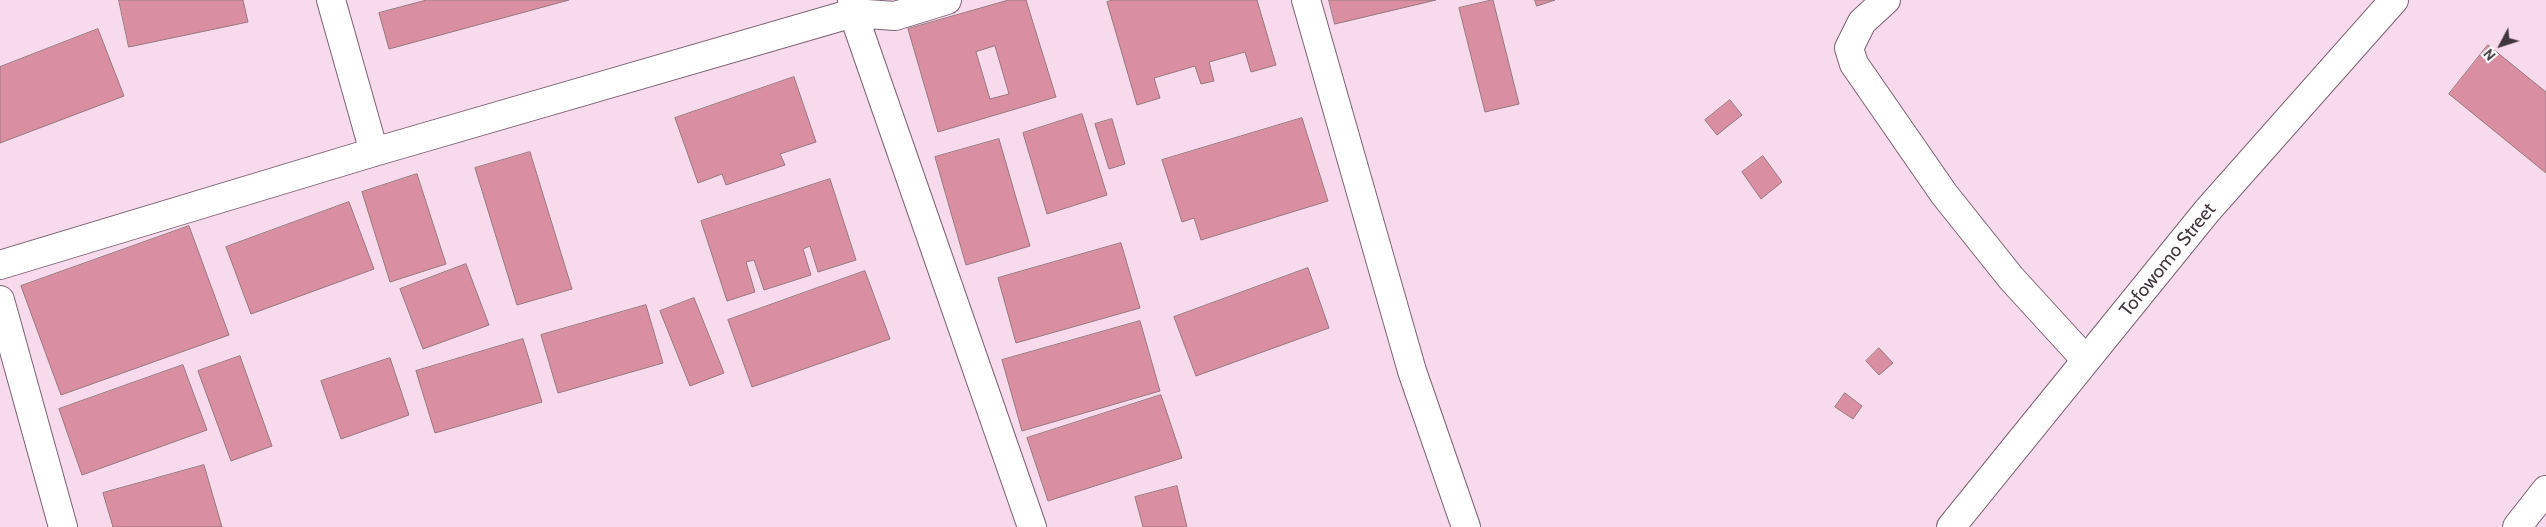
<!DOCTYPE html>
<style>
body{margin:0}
#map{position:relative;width:2546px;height:527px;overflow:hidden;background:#f7daec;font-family:Cabin,sans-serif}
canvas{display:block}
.north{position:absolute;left:2476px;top:20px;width:50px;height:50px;-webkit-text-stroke:4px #fff;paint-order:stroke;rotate:230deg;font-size:14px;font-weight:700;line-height:20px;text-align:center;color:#42363d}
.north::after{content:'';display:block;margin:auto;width:18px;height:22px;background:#42363d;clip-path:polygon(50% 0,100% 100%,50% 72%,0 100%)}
</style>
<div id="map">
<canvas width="2546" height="527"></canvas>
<div class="north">N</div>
</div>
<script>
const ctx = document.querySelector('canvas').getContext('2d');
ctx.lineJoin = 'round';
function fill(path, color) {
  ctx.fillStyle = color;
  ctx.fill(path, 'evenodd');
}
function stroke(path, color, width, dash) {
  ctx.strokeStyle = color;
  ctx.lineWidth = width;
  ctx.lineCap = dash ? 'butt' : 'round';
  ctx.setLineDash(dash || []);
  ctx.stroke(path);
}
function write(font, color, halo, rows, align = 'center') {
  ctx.font = font + ' Cabin,sans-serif';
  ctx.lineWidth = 5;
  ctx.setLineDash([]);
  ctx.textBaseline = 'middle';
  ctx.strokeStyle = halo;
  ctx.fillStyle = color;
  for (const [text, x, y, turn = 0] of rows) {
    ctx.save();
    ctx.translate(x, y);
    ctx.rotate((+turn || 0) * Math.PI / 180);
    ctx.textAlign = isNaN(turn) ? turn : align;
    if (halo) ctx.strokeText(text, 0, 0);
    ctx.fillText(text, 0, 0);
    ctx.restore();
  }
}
const building = new Path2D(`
 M119 0H243L248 22 129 47Z
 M427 0H569L389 49 379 13Z
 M1009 0H1026L1056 97 938 132 908 29ZM995 46 1009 94 990 99 976 52Z
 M1113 0H1257L1276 65 1251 72 1245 52 1209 62 1214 81 1201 84 1195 66 1154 78 1160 98 1137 105 1107 2Z
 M1329 0H1436L1335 24Z
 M1493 0 1519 104 1485 112 1459 8Z
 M1535 0H1555L1537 6Z
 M98 29 124 96 0 143V67Z
 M2488 45 2546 92V173L2449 94Z
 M794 77 816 142 780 154 785 165 726 185 722 174 698 183 675 118Z
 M1730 100 1742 115 1717 135 1705 120Z
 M1082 114 1107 195 1047 214 1023 133Z
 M1302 118 1328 201 1201 240 1194 218 1182 222 1162 160Z
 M1112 119 1125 164 1109 169 1095 124Z
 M999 139 1030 246 966 265 935 157Z
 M530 152 572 289 517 305 475 168Z
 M1763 156 1782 182 1761 199 1742 172Z
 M417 174 446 264 390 282 362 192Z
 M830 179 856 260 818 272 810 246 803 249 811 275 764 290 754 260 746 262 755 292 727 301 701 221Z
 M349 202 374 269 251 314 226 247Z
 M189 226 229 335 61 395 21 286Z
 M1121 243 1140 308 1016 343 998 278Z
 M466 264 489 325 423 349 400 289Z
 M1308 268 1329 328 1196 376 1174 317Z
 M865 271 890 339 752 387 728 320Z
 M694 298 724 373 690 386 660 311Z
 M646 305 663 363 558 393 541 335Z
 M1140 321 1160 391 1022 431 1002 360Z
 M523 339 542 402 435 433 416 371Z
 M1879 348 1893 363 1879 375 1866 361Z
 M240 356 272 446 231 461 198 371Z
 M390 358 409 415 341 439 321 381Z
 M183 365 207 430 82 475 59 409Z
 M1845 393 1862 406 1853 419 1835 407Z
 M1161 395 1182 458 1048 501 1027 438Z
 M204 465 222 527H113L103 493Z
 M1177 486 1187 527H1143L1135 497Z`);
fill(building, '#da8ea1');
stroke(building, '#97787f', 1);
const street = new Path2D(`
 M331 0 374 152
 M852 0 853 13 1032 527
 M1306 0 1412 371 1466 527
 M1886 0 1862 22 1849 48 1854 64 1944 194 2011 278 2086 360
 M0 265 374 152 853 13 895 16 947 0
 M0 300 63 527
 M2517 527 2546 490`);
const secondary = new Path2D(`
 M1951 527 2207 211 2394 0`);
stroke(street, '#7c6273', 30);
stroke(secondary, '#7c6273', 30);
stroke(street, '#fff', 28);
stroke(secondary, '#fff', 28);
write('19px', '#42363d', '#fff', [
 ["Tofowomo Street",2168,260,-51]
]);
</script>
